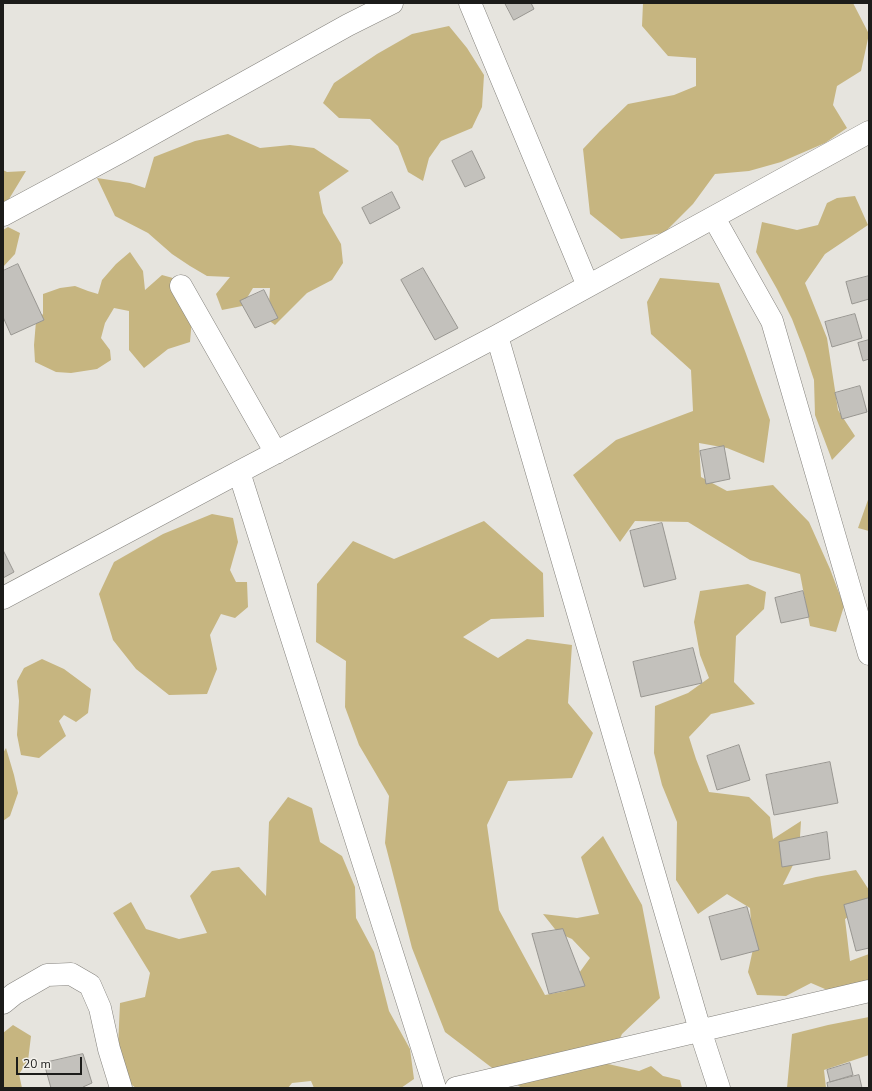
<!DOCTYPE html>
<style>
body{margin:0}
#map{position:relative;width:872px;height:1091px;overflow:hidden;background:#e6e4de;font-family:"Nunito Sans",sans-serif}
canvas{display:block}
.frame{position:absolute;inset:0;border:4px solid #1c1c1a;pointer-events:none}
.scale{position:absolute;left:16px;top:1057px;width:66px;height:18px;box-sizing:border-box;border:2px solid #1c1c1a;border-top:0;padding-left:5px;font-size:12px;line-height:14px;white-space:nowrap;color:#1c1c1a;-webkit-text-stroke:3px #f3f1eb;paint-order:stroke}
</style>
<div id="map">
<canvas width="872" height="1091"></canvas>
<div class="frame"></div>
<div class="scale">20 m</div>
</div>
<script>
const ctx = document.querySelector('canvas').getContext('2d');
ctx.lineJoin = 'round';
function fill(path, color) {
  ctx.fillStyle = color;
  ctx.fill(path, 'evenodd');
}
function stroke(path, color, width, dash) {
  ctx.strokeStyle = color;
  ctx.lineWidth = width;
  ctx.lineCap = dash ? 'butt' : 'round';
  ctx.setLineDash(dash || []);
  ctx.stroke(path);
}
fill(new Path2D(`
 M643 3H853L869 34 861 71 837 86 833 105 847 128 825 143 781 162 749 171 715 174 693 204 664 233 621 239 590 214 583 149 600 131 628 104 674 95 696 86V58L668 56 642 26Z
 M449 26 467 48 484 75 482 107 472 128 441 141 429 158 423 181 408 172 398 146 370 119 339 118 323 103 334 83 377 54 412 34Z
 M228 134 260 148 290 145 314 148 349 171 319 192 323 213 341 244 343 263 332 280 307 293 275 325 263 316 269 304 270 288H253L242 306 222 310 216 294 230 277 207 276 190 266 172 254 148 233 115 216 97 178 130 183 145 188 154 157 195 141Z
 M3 170 7 172 26 171 9 199 3 202Z
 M855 196 868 225 825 254 805 283 827 338 838 410 855 436 832 460 815 415 814 380 805 353 792 319 777 289 756 252 762 222 797 230 818 225 827 203 837 198Z
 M8 227 20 233 15 254 3 267V230Z
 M130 252 143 271 145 290 162 275 180 280 194 295 190 342 168 349 144 368 129 350V311L114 308 105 323 101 338 110 350 111 360 97 369 71 373 56 372 35 362 34 345 36 321 43 314V294L60 288 75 286 88 291 98 294 102 280 116 264Z
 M660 278 719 283 745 351 770 420 764 463 727 448 699 443 701 477 727 491 773 485 809 522 830 569 844 606 836 632 810 626 800 574 750 560 688 522 635 521 620 542 573 475 616 440 693 411 691 370 651 334 647 302Z
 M869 497V531L858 528Z
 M212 514 233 518 238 542 230 570 236 582H247L248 607 235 618 221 614 210 635 217 669 207 694 169 695 136 669 113 640 99 594 114 562 163 534Z
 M484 521 543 573 544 617 491 619 463 637 498 658 527 639 572 645 568 703 593 733 572 778 508 781 487 825 499 910 545 995 566 991 590 958 572 939 558 933 543 914 577 918 599 914 581 857 603 836 642 905 660 998 622 1034 608 1064 639 1071 651 1066 663 1076 680 1080 682 1088H522L504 1077 445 1032 412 948 385 843 389 796 359 745 345 707 346 661 316 642 317 584 353 541 394 559Z
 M748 584 766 592 764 609 736 636 734 682 755 704 711 714 689 737 696 759 709 792 749 797 770 817 773 839 801 821 799 853 783 885 816 877 856 870 869 890V904L845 919 850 961 869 954V999L853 1001 811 983 786 996 757 995 748 972 753 949 750 908 727 894 698 914 676 880 677 822 662 785 654 753 655 706 688 693 709 678 700 655 694 622 700 591Z
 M42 659 64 669 91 689 88 713 76 722 64 715 59 721 66 736 39 758 21 755 17 735 19 701 17 681 24 668Z
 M6 748 14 775 18 793 10 816 3 821V753Z
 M288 797 312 808 320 842 342 856 355 887 356 918 374 952 389 1011 410 1049 414 1079 401 1088H314L311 1081 292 1083 288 1088H136L129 1083 118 1047 120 1003 145 997 150 973 113 913 131 902 146 929 179 939 207 933 190 896 212 871 239 867 266 896 269 822Z
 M869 1017V1055L824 1070 826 1088H787L792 1034 828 1025Z
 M13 1025 31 1036 28 1061 19 1074 22 1088H3V1033Z`), '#c6b580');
const building = new Path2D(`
 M505 3H531L534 9 514 20Z
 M472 151 485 178 465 187 452 161Z
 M392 192 400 208 370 224 362 208Z
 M18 264 44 320 11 335 3 317V271Z
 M423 268 458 328 435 340 401 280Z
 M869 276V299L852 304 846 282Z
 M264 290 278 318 255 328 240 301Z
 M855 314 862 338 832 347 825 322Z
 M869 340V359L863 361 858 343Z
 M860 386 867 412 842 419 835 393Z
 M724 446 730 479 706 484 700 451Z
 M662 523 676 579 644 587 630 531Z
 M3 550 14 572 3 578Z
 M803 591 809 617 781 623 775 598Z
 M693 648 702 683 641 697 633 662Z
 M739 745 750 780 717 790 707 756Z
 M830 762 838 803 774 815 766 775Z
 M827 832 830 859 782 867 779 842Z
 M869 898V948L856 951 844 905Z
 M747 907 759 950 721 960 709 917Z
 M563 929 585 986 549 994 532 934Z
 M83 1054 92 1083 83 1087V1088H51L44 1063Z
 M850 1063 853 1075 830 1082 827 1070Z
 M859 1075 862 1088H828L827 1083Z`);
fill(building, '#c3c1bc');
stroke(building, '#989691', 1);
const minor = new Path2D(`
 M470 3 588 286
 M3 215 120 152 348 25 392 3
 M714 218 772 321 869 654
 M181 286 276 453
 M497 336 700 1030 719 1088
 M239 472 435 1088
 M3 598 239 472 497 336 869 132
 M3 1003 14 994 47 975 71 974 90 985 100 1008 109 1049 121 1088
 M456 1088 869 991`);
stroke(minor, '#85837e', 23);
stroke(minor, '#fff', 22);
</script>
